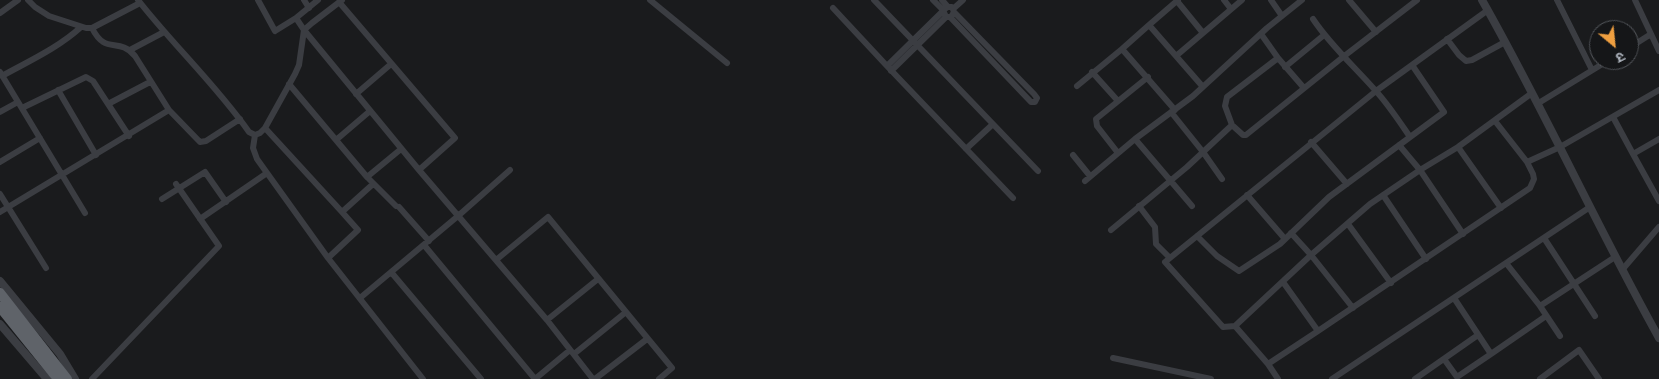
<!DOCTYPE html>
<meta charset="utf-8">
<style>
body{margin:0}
#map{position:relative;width:1659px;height:379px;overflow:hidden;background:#1a1b1d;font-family:Roboto,"Noto Sans Devanagari",sans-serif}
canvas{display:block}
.north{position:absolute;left:1589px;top:20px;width:50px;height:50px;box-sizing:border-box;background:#151618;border:1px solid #52555a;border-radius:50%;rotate:152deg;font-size:14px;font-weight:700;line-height:20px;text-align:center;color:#adb3bc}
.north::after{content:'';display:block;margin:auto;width:18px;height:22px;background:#ef9f40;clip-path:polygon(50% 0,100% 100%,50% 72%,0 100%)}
</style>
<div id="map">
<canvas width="1659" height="379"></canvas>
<div class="north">उ</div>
</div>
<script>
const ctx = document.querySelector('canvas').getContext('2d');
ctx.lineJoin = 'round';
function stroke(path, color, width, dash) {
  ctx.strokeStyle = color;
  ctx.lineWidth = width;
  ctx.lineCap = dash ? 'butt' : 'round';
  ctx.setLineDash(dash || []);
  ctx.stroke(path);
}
stroke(new Path2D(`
 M28 0 35 7 49 16 86 28H92L140 3
 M138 0C174 46 216 85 249 132L255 135 260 133 265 128 295 74 299 65 304 30 312 23 342 0
 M258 0 275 31 296 18 304 30 419 170 547 320 593 379
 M304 0 309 8
 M650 0 727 63
 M874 0 1038 171
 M933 0 943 10
 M942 0 948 7
 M1224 0 1231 9
 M1271 0 1282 16
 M1349 0 1376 32
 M1557 0 1592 70
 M1635 0 1659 51
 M1177 1 1203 33
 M339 2 455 138 419 170
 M833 8 887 66 1013 198
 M953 9 963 0
 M0 13 18 0
 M950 17 1031 102H1035L1037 98 1034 94 954 12 952 7H948L943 10 946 17H951L954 12
 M296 18 318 0
 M1313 19C1331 46 1354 66 1375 90 1388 104 1399 121 1410 137
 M1149 25 1122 49 1175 110
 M92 28C106 56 118 36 135 56L169 110 200 142 206 141 240 119
 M1261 34 1278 58 1304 88
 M1447 39 1459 55 1466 61 1472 60 1505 42
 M1629 48 1651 34
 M130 50 164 32
 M1176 56 1149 25 1178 0
 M887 66 943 11
 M1285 67 1324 35
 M891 71 946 17
 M0 72 85 213
 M1092 72 1118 101
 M2 76C29 61 58 48 81 27
 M289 84 367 177
 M1077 86 1122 49
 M1203 87 1176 56 1242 0
 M58 90 96 155
 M356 94 391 64
 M108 104 150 82
 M1537 104 1609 60
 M22 108 86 77 93 81 129 136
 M0 112 18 102
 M1171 112 1203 152 1222 179
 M1613 117 1633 154
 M1495 121 1527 162
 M1232 125 1225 106 1227 97 1278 58
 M265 128 342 212
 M255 135 253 148 257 159 328 258 423 379
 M1135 139 1192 206
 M1659 139 1633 154 1659 201
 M336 140 370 111
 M1311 142 1347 184
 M1399 145 1420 170 1463 234
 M1458 147 1501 208
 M966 149 993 124
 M1118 153 1097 126 1096 119 1148 77
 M1073 155 1090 176
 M0 162 40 138
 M1085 181 1135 139 1193 96 1267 28 1302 0
 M0 194 46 268
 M1247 195 1285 239
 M1383 195 1426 259
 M162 199 205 172 226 202
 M396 206 367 177 401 149
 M1139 206 1155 227 1156 244 1170 258
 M399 207 429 241
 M0 212 169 110
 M200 219 267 173
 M1348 224 1391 283
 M1111 230 1187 167 1232 125 1243 135H1246L1343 57 1417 0
 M1291 233 1311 255 1353 308
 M1197 236 1217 256 1239 271 1280 244 1329 197 1444 112 1412 65
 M1544 238 1595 316
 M424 245 535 379
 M328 258 358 230 342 212 373 184
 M496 260 548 217 672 368 659 379
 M1506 263 1540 306
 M1622 270 1659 227
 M391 272 481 379
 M1283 282 1318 331
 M360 298 458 216 510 170
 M1454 298 1491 354 1546 316
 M547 320 598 279
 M1235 326 1223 327 1165 262 1376 91 1488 10
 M1560 336 1540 306 1615 257
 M574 354 626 312
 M1113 358 1211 379
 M1444 359 1457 377 1491 354
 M1268 364 1318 331 1530 188 1534 179 1533 174 1527 162 1560 147 1659 90
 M92 379 219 246 176 184
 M535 379 570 350
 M595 379 647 339
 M1278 379 1268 364 1235 326 1311 255 1370 204 1420 170 1458 147 1532 93
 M1332 379 1590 207
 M1415 379 1478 335
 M1540 379 1579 350 1599 379`), '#3b3d42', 6);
stroke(new Path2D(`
 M1482 0C1545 111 1597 227 1659 338
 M0 281 60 354 75 379
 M0 324 47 379`), '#3b3d42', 8);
stroke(new Path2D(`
 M0 293 67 379
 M0 307 58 379`), '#5f6369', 10);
</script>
